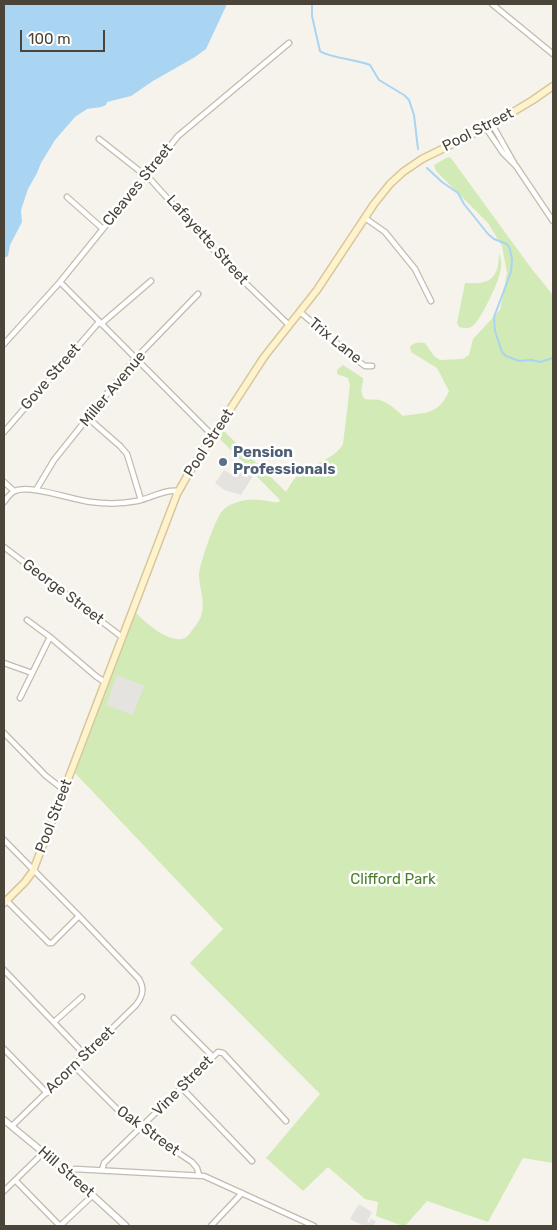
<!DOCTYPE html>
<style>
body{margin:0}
#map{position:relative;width:557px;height:1230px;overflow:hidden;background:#f6f3ec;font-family:Rubik,sans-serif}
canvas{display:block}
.frame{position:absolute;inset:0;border:5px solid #4b4439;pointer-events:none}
.scale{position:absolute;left:20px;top:30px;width:85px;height:22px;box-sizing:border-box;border:2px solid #4b4439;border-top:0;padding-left:6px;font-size:15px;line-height:18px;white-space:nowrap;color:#4b4439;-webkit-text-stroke:4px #fff;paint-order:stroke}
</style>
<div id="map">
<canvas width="557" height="1230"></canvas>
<div class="frame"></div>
<div class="scale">100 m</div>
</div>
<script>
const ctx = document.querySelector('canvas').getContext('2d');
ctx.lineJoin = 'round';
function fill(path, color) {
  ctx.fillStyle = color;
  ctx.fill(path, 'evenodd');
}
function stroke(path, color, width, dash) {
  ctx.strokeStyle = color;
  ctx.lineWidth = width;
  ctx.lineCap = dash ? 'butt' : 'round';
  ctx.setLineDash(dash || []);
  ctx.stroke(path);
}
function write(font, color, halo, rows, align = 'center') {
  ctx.font = font + ' Rubik,sans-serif';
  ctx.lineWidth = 5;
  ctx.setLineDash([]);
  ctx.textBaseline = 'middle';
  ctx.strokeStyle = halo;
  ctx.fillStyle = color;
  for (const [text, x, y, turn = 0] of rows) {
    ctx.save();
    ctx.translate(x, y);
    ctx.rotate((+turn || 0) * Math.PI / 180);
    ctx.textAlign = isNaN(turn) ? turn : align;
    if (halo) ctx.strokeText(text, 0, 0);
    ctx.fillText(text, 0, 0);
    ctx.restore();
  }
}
fill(new Path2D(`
 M448 157 451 158 531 268 553 295V1163L523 1158 488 1222 427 1201 405 1226H403L376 1216 378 1202 365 1199 328 1167 303 1191 266 1158 320 1094 190 963 223 929 75 773 136 613C146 623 166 641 182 639 187 638 190 633 193 629 197 625 201 618 202 612 205 600 199 587 199 574 200 563 216 516 223 510 231 502 249 498 260 500 266 500 272 503 279 502L280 500 219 438 223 430 286 492C289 487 293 480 297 476 312 462 332 462 343 444L350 385 348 378 337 374V370L343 365 363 378C364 383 360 388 362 394 364 403 373 398 379 400 388 402 396 410 403 416 427 412 438 415 449 391L437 368 411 352 410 347C414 342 419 342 425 343L434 356 440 360 463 359 469 355 473 339 500 310 507 273 502 246 488 223 436 171 434 165Z
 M499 253C502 260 502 268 499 276 497 285 479 324 471 327 468 329 463 328 459 327L457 323 465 283C489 285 499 279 499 253Z`), '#d2eab5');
fill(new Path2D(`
 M242 465 255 473 241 495 224 490 215 483 224 470 234 476Z
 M117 675 144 686 133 715 106 705Z
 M359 1204 372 1212 367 1222 369 1223 371 1219 376 1221 373 1226H364L350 1219Z`), '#e5e3e0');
fill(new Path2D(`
 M4 4H227L206 49 195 57 153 81 131 96 107 102 106 105 101 107 87 109 75 117 55 140 41 163 37 173 28 189 21 210 22 222 10 245 8 256 4 258Z`), '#a9d4f2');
stroke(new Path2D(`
 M312 4V16L320 51C327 57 358 60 370 65L379 80 404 95 409 100 414 115 418 149
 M427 168 442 182 458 193 464 204 488 234 494 239 507 244 510 249 512 260 511 272 494 317 495 331 502 352 506 356 519 361 531 360 540 362 553 358`), '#a9d4f2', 2);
const minor = new Path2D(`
 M492 4 553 54
 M492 124 514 163
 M486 128 503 153 516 166 553 221
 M99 139 151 180 232 270 289 325
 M67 197 103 229
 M365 218 385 232 415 269 431 301
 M60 282 213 436
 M300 312 358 361 365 366H372
 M101 324 151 281
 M4 344 60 282 178 136 289 43
 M88 418 120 446 127 454 141 500
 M4 432 99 322
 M4 482 14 491
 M36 490 54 460 118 380 135 359 198 294
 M4 502C7 498 10 493 15 491 29 484 73 500 91 502 106 504 122 504 137 501 151 498 165 489 178 491
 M4 547 122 637
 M27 620 50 637 97 677 105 682
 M4 663 32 673
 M20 698 50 637
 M4 733 46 776 64 790
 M4 840 79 916 139 979C145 989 143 997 135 1006L12 1126
 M7 901 49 943H52L79 916
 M4 970 85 1055
 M174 1018 212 1056
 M54 1022 82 997
 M4 1049 47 1093
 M74 1066 125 1117 192 1162 197 1168 199 1175
 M181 1087 252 1161
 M102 1170 104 1163 218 1052 223 1053 286 1121
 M67 1172 75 1169 204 1176 314 1226
 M16 1181 60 1226
 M4 1191 43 1153
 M60 1226 93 1195
 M211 1226 242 1193`);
const tertiary = new Path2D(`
 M4 1120 67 1172 126 1226`);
const secondary = new Path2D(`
 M4 903 25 882 33 871 177 494 190 471 264 357 317 290 374 204 390 184 403 172 422 159 493 124 533 100 553 86`);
stroke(minor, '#c2bbae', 7);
stroke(tertiary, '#c2bbae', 8);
stroke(secondary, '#d6c79b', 9);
stroke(minor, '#fff', 4.5);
stroke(tertiary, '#fff', 5.5);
stroke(secondary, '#fff3cd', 6);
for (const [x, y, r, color] of [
 [223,462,5,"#5c6f8a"]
]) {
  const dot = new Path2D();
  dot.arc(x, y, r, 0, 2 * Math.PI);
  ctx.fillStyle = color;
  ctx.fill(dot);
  stroke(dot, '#fff', 2);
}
write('15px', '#4b4439', '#fff', [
 ["Pool Street",478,130,-27],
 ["Cleaves Street",138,185,-51],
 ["Lafayette Street",207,240,48],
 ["Trix Lane",335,341,39],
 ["Gove Street",51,377,-49],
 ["Miller Avenue",113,389,-50],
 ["Pool Street",209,443,-57],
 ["George Street",63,592,37],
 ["Pool Street",54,816,-69],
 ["Acorn Street",80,1060,-44],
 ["Vine Street",183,1086,-45],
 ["Oak Street",148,1131,36],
 ["Hill Street",66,1172,41]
]);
write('bold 15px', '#4e5e75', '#fff', [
 ["Pension",233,453],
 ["Professionals",233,470]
], 'left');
write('15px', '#4a7f2a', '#fff', [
 ["Clifford Park",393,880]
]);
</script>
